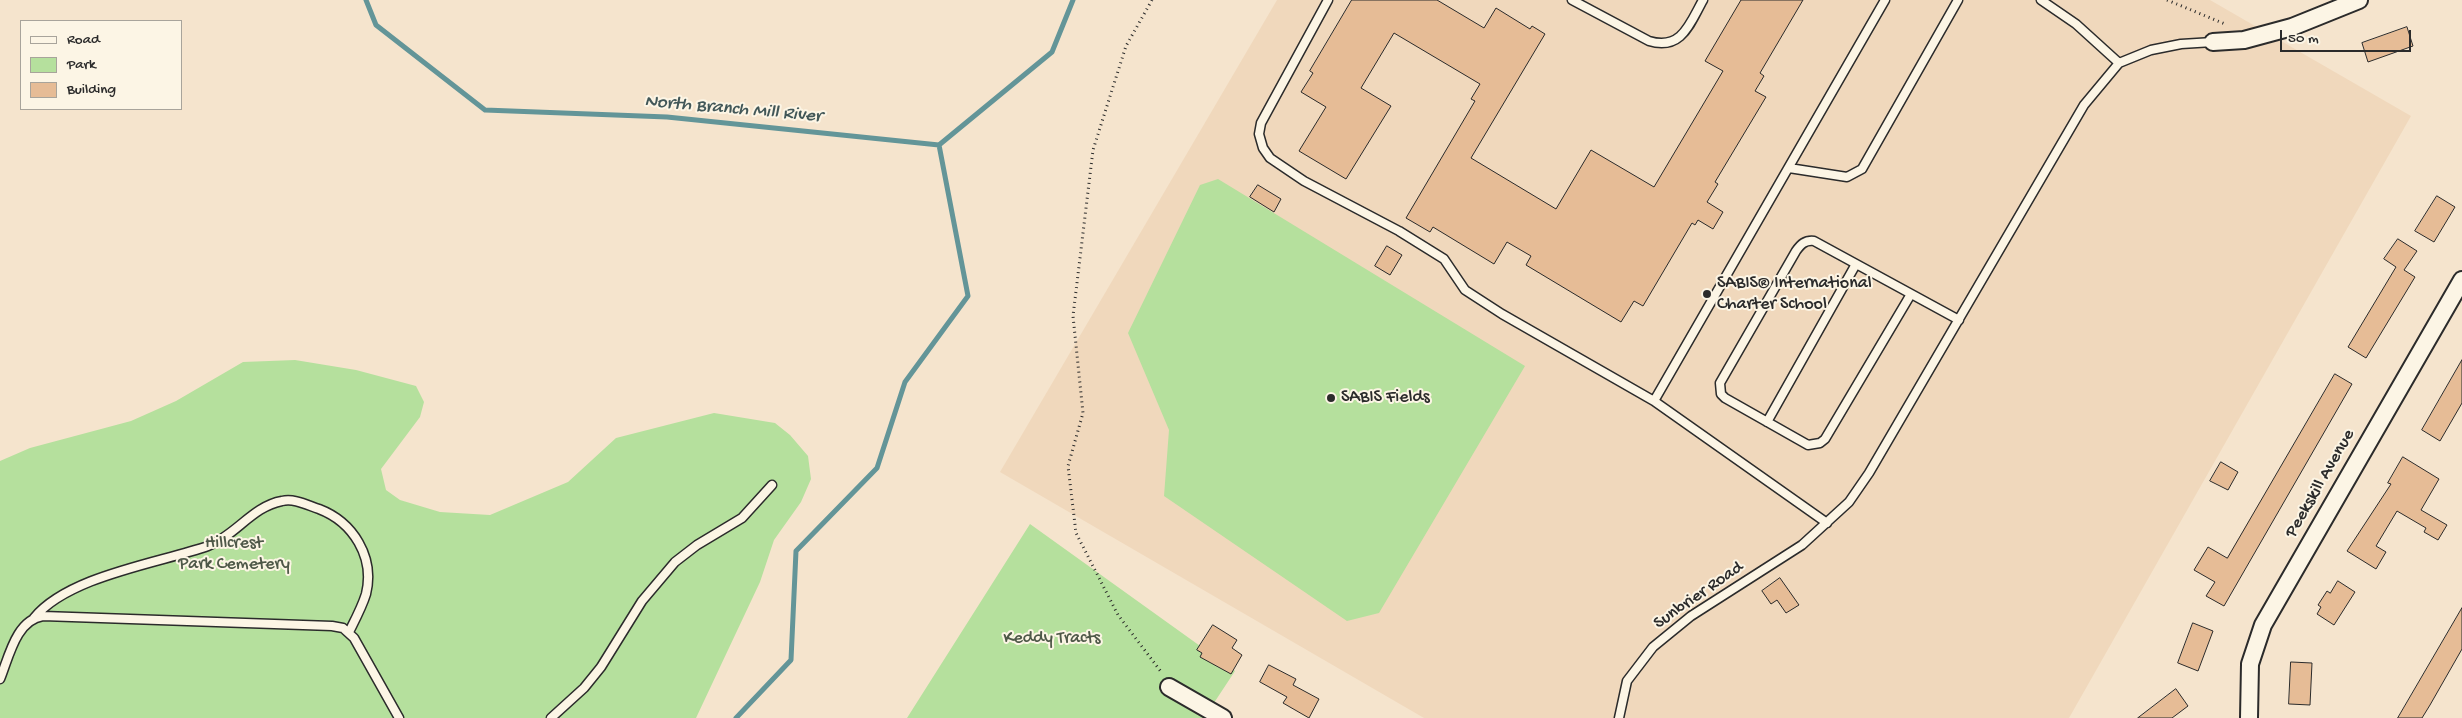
<!DOCTYPE html>
<meta charset="utf-8">
<style>
body{margin:0}
#map{position:relative;width:2462px;height:718px;overflow:hidden;background:#f5e4cd;font-family:"Gochi Hand",sans-serif}
canvas{display:block}
.legend{position:absolute;left:20px;top:20px;width:162px;height:90px;box-sizing:border-box;background:#fcf5e5;border:1px solid #a8a49b;margin:0;padding:6px 9px;list-style:none;font-size:15px;color:#2b2b2b}
.legend li{display:flex;align-items:center;gap:10px;height:25px}
.legend b{width:25px;border:1px solid #a8a49b}
.scale{position:absolute;left:2280px;top:30px;width:131px;height:22px;box-sizing:border-box;border:2px solid #2b2b2b;border-top:0;padding-left:6px;font-size:15px;line-height:18px;white-space:nowrap;color:#2b2b2b;-webkit-text-stroke:4px #fcf5e5;paint-order:stroke}
</style>
<div id="map">
<canvas width="2462" height="718"></canvas>
<ul class="legend">
<li><b style="height:6px;background:#fcf5e5"></b>Road</li>
<li><b style="height:14px;background:#b5e09d"></b>Park</li>
<li><b style="height:14px;background:#e6bc96"></b>Building</li>
</ul>
<div class="scale">50 m</div>
</div>
<script>
const ctx = document.querySelector('canvas').getContext('2d');
ctx.lineJoin = 'round';
function fill(path, color) {
  ctx.fillStyle = color;
  ctx.fill(path, 'evenodd');
}
function stroke(path, color, width, dash) {
  ctx.strokeStyle = color;
  ctx.lineWidth = width;
  ctx.lineCap = dash ? 'butt' : 'round';
  ctx.setLineDash(dash || []);
  ctx.stroke(path);
}
function write(font, color, halo, rows, align = 'center') {
  ctx.font = font + ' "Gochi Hand",sans-serif';
  ctx.lineWidth = 4;
  ctx.setLineDash([]);
  ctx.textBaseline = 'middle';
  ctx.strokeStyle = halo;
  ctx.fillStyle = color;
  for (const [text, x, y, turn = 0] of rows) {
    ctx.save();
    ctx.translate(x, y);
    ctx.rotate((+turn || 0) * Math.PI / 180);
    ctx.textAlign = isNaN(turn) ? turn : align;
    if (halo) ctx.strokeText(text, 0, 0);
    ctx.fillText(text, 0, 0);
    ctx.restore();
  }
}
fill(new Path2D(`
 M1277 0H2210L2411 116 2069 718H1424L1000 472Z`), '#f0d8bc');
fill(new Path2D(`
 M1218 179 1525 366 1379 613 1347 621 1164 496 1169 430 1128 333 1200 185Z
 M295 360 356 370 416 386 424 402 420 417 381 469 386 490 400 500 440 512 490 515 568 482 616 438 714 413 775 423 790 435 808 456 811 479 801 502 774 540 760 582 696 718H0V461L30 448 131 421 176 401 243 362Z
 M1030 524 1235 671 1204 718H907Z`), '#b5e09d');
stroke(new Path2D(`
 M366 0 376 25 485 110 667 117 939 145 1052 52 1073 0
 M736 718 791 660 796 551 877 468 905 382 968 296 939 145`), '#639598', 5);
const building = new Path2D(`
 M1352 0H1437L1484 28 1496 8 1530 29 1532 26 1545 34 1471 158 1556 209 1591 150 1654 187 1723 71 1705 61 1741 0H1803L1760 73 1764 76 1755 91 1766 97 1715 182 1718 184 1707 202 1723 212 1713 229 1698 220 1695 225 1692 223 1643 306 1634 301 1621 322 1526 265 1531 256 1507 242 1494 264 1433 227 1430 232 1406 218 1475 101 1471 99 1480 84 1394 33 1361 88 1391 106 1346 179 1299 151 1326 107 1301 92 1313 73 1310 71Z
 M2407 27 2413 46 2368 62 2362 43Z
 M1258 185 1281 199 1274 212 1250 197Z
 M2437 196 2455 207 2434 242 2415 231Z
 M2398 239 2417 251 2404 270 2415 277 2366 358 2348 347 2396 267 2384 259Z
 M1387 246 1402 255 1390 275 1375 266Z
 M2462 360V403L2440 441 2422 430Z
 M2335 374 2352 384 2224 606 2206 596 2215 582 2194 570 2208 547 2227 558Z
 M2403 457 2439 479 2421 510 2447 525 2438 540 2424 532 2426 528 2397 511 2376 546 2386 552 2376 569 2347 551 2391 484 2388 483Z
 M2221 462 2238 472 2228 490 2210 481Z
 M1780 578 1799 605 1786 613 1777 600 1771 604 1762 591Z
 M2338 581 2355 592 2334 625 2317 614 2321 607 2318 605 2327 591 2330 593Z
 M2462 608V649L2430 705 2422 718H2398Z
 M2193 623 2213 631 2198 671 2178 663Z
 M1213 625 1237 640 1232 648 1242 655 1231 674 1200 657 1202 653 1197 650Z
 M2291 662 2312 663 2310 705 2289 704Z
 M1269 665 1296 679 1293 685 1319 699 1309 718 1283 703 1287 697 1260 682Z
 M2176 689 2188 706 2172 718H2138Z`);
fill(building, '#e6bc96');
stroke(building, '#2b2b2b', 1);
const service = new Path2D(`
 M1328 0 1261 123 1259 134 1263 148 1270 158 1304 181 1399 231 1444 259 1465 290 1502 314 1654 401
 M1572 0 1649 41C1682 51 1690 23 1703 0
 M2041 0 2076 24 2119 63
 M1789 168 1847 177 1862 169 1958 0
 M1911 294 1825 439 1820 443 1808 445 1725 398 1721 394 1720 383 1796 251C1801 244 1805 240 1814 241L1959 320
 M1767 422 1856 264
 M1827 523 1654 401 1885 0
 M34 618C68 576 159 563 208 546 235 536 253 506 282 501 294 498 307 505 319 509 353 522 375 557 366 594 362 607 355 620 349 632
 M0 679C9 657 16 620 43 616L332 626 343 628 354 638 399 718
 M551 718 584 688 601 667 642 601 675 562 697 545 742 518 772 485
 M1619 718 1627 681 1653 647 1691 616 1802 545 1849 502 1869 473 2084 105 2119 63 2151 50 2181 44 2213 42`);
const minor = new Path2D(`
 M2213 42 2244 40 2292 27 2359 0
 M1169 687 1223 718
 M2249 718 2250 664 2263 625 2462 280`);
stroke(service, '#2b2b2b', 11);
stroke(minor, '#2b2b2b', 20);
stroke(new Path2D(`
 M1152 0 1126 46 1093 150 1073 316 1083 413 1068 466 1076 533 1118 615 1162 673
 M2167 0 2225 24`), '#2b2b2b', 3, [1, 4]);
stroke(service, '#fcf5e5', 8);
stroke(minor, '#fcf5e5', 16);
for (const [x, y, r, color] of [
 [1707,294,5,"#2b2b2b"],
 [1331,398,5,"#2b2b2b"]
]) {
  const dot = new Path2D();
  dot.arc(x, y, r, 0, 2 * Math.PI);
  ctx.fillStyle = color;
  ctx.fill(dot);
  stroke(dot, '#fcf5e5', 2);
}
write('18px', '#2b2b2b', '#fcf5e5', [
 ["SABIS® International",1717,284],
 ["Charter School",1717,305],
 ["SABIS Fields",1341,398]
], 'left');
write('18px', '#2b2b2b', '#fcf5e5', [
 ["Peekskill Avenue",2321,484,-60],
 ["Sunbrier Road",1699,596,-35]
]);
write('18px', '#4e5848', '#fcf5e5', [
 ["Hillcrest",234,544],
 ["Park Cemetery",234,565],
 ["Keddy Tracts",1052,639]
]);
write('italic 19px', '#425758', '#fcf5e5', [
 ["North Branch Mill River",733,110,5]
]);
</script>
